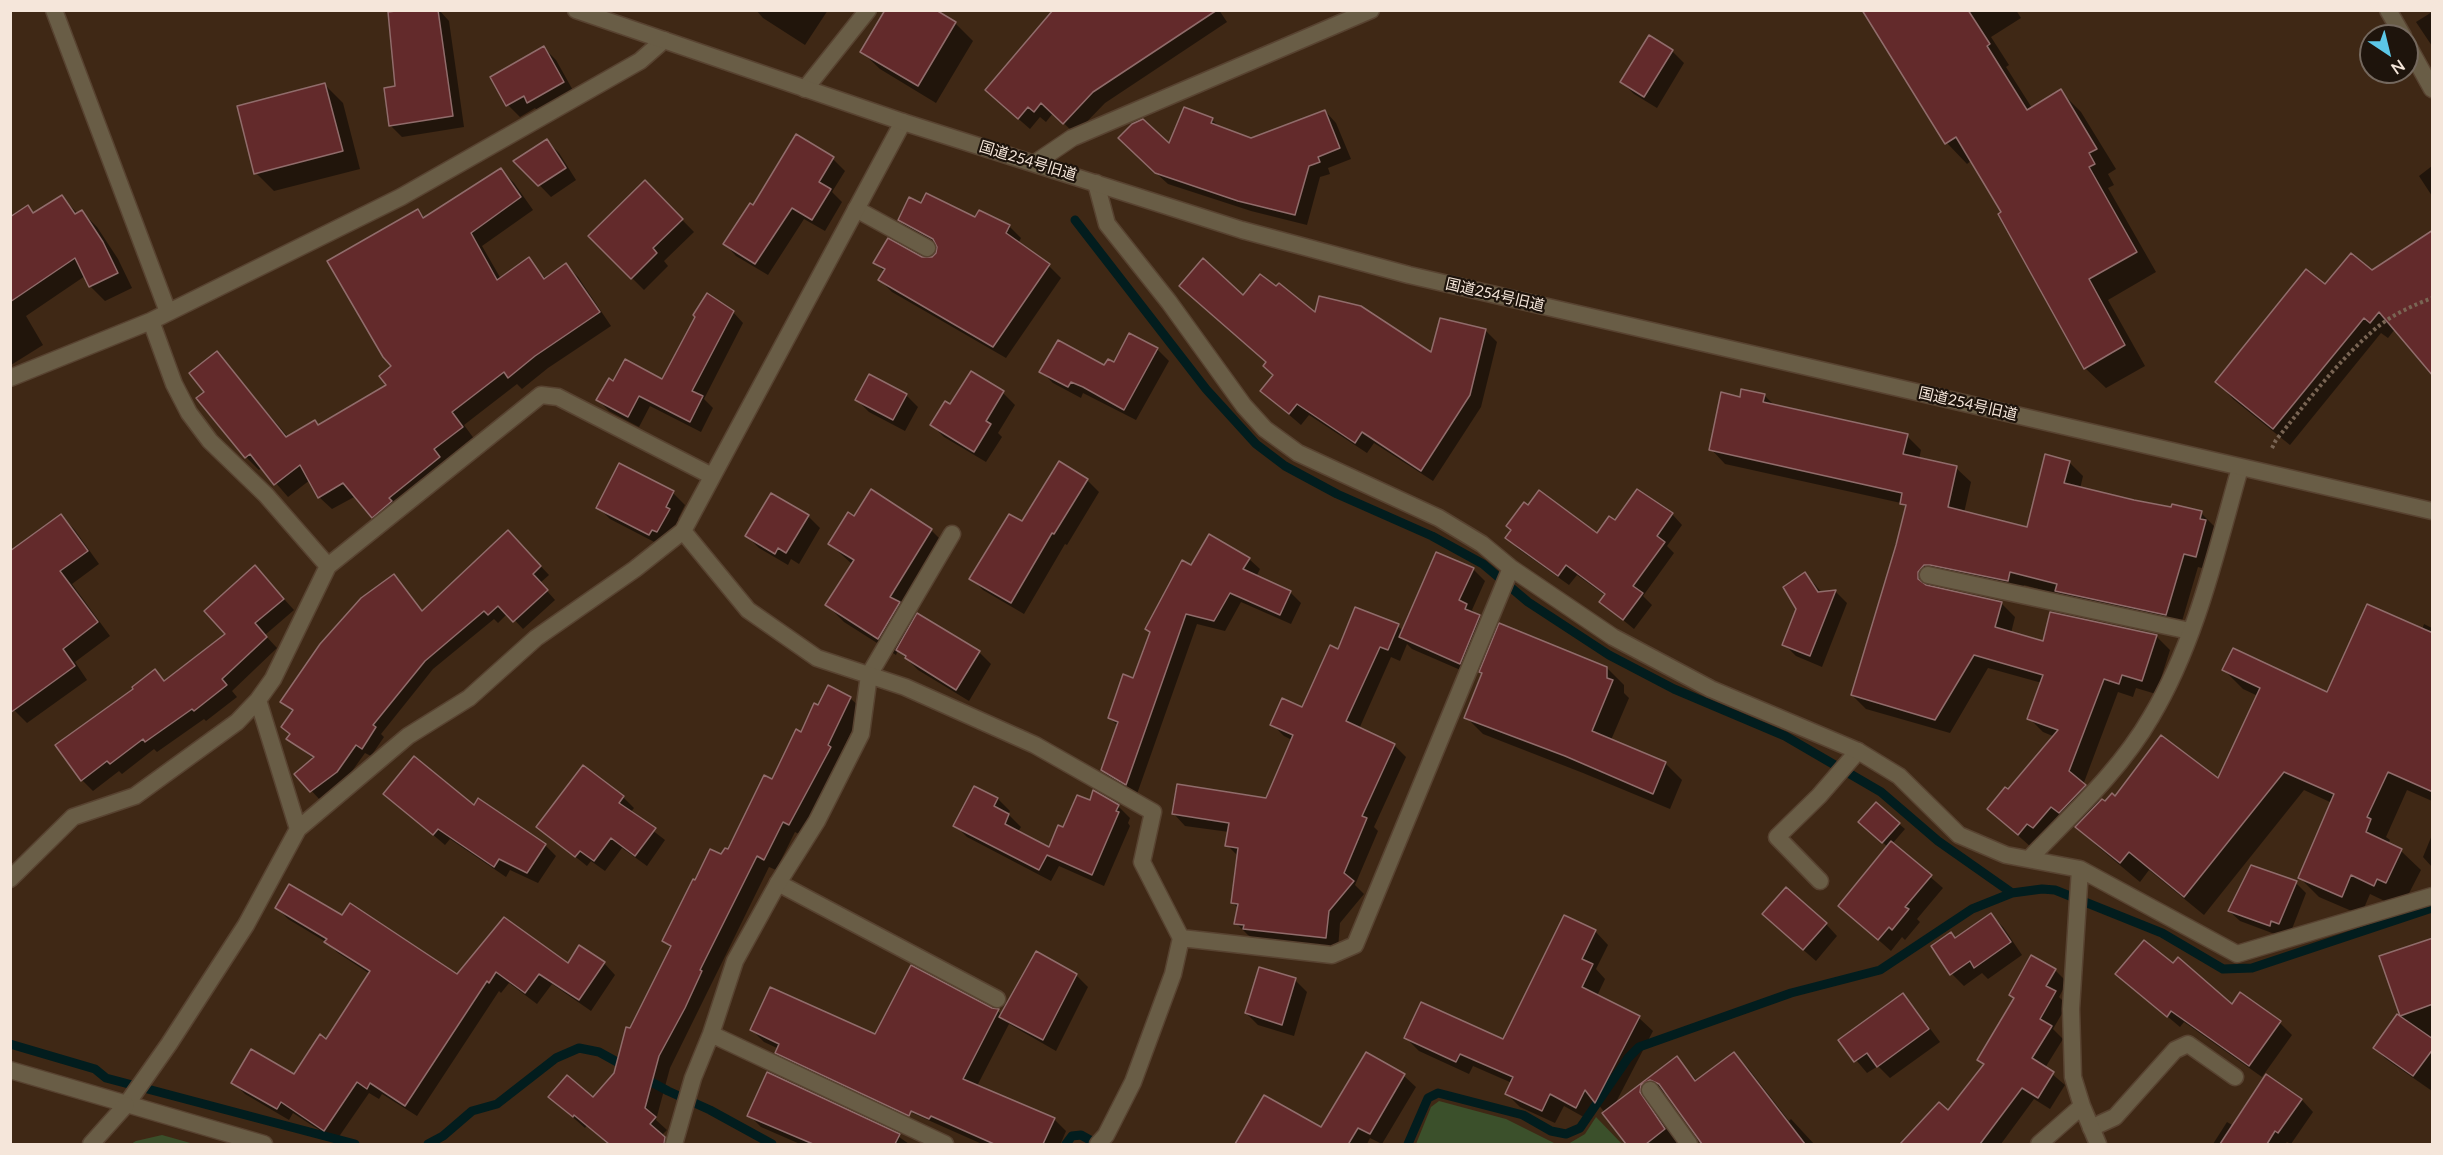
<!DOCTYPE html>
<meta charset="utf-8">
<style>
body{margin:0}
#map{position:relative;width:2443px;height:1155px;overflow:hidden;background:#3f2815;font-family:Lato,sans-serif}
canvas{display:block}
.frame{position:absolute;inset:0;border:12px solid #f5e6da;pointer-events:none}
.north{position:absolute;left:2359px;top:24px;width:60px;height:60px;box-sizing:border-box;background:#1e140c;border:2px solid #74685e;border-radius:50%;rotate:145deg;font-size:16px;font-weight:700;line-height:24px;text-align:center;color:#f5e6da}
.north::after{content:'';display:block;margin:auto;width:21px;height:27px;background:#5cc7e7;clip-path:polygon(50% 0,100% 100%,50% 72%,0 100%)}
</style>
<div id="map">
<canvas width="2443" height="1155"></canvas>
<div class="frame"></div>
<div class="north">N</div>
</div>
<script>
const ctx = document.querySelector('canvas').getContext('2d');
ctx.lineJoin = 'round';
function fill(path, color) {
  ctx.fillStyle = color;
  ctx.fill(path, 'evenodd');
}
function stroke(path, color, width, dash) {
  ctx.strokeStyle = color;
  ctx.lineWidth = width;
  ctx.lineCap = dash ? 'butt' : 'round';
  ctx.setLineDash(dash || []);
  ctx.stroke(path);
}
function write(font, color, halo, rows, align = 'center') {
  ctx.font = font + ' Lato,"Noto Sans JP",sans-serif';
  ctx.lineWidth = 4.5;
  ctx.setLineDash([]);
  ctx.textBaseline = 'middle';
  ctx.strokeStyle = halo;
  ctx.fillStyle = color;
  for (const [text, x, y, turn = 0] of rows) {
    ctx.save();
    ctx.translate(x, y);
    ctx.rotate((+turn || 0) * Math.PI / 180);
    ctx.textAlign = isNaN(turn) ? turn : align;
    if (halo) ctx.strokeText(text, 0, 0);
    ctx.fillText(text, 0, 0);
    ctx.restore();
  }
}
fill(new Path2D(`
 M1439 1101 1506 1119 1556 1144H1416L1431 1107Z
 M1596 1117 1622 1144H1568L1585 1134Z
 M162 1135 194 1144H131L136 1141Z`), '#3b502b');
fill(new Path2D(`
 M421 10H439L449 21 464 127 402 137 390 125 396 88Z
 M756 10H828L805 45 763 18Z
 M934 10 955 23 973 41 936 103 880 69 862 52Z
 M1139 10H1219L1227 22 1105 103 1075 134 1053 113 1046 122 1040 117 1030 129 998 101Z
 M1863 10H2016L2021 18 1991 37 2009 65 2006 67 2032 108 2060 91 2081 112 2116 169 2108 174 2114 185 2108 188 2156 272 2108 300 2145 366 2106 388 2085 368 2003 212 1972 160 1967 164 1947 143Z
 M2432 12V46L2416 22Z
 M544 48 556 60 575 94 540 114 535 108 520 117 508 105 492 77Z
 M1672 51 1684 63 1657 108 1634 94 1622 82Z
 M325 85 343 103 360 169 274 191 256 173Z
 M1325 111 1336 123 1351 159 1328 168 1330 174 1320 177 1307 225 1251 211 1168 184 1131 150 1169 145 1212 120 1221 128 1251 140Z
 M547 141 559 153 576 180 551 197 516 161Z
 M833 159 845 171 832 192 842 202 825 231 804 219 768 275 736 256 725 244 754 207Z
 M2432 166V196L2419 176Z
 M501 170 514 183 533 210 482 246 501 279 528 259 546 279 566 265 578 277 611 326 548 368 522 389 517 384 464 425 475 440 385 529 356 496 332 509 319 497 310 480 288 497 262 467 259 470 246 457 206 392 217 353 288 437 315 422 319 426 389 385 418 211 425 218Z
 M645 182 694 232 664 261 668 266 644 290 590 236Z
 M62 197 78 214 82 212 97 227 118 259 132 288 105 301 90 286 85 276 26 316 43 345 11 365 10 218 28 207 35 214Z
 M922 205 1009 226 1021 238 1018 244 1049 266 1061 278 1006 358 892 292 880 280 885 272 875 263 933 259 938 253 939 247 911 232 899 220Z
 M2372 272 2395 329 2388 338 2381 333 2290 445 2233 399 2217 382 2325 286Z
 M1243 297 1316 315 1432 354 1485 330 1497 342 1481 407 1433 481 1374 443 1367 453 1309 415 1301 425 1274 402 1262 391 1274 376Z
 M733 312 743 323 704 399 713 408 701 432 650 406 639 427 609 411 598 400 663 381Z
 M1157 349 1169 361 1136 420 1083 393 1081 398 1053 383 1041 371 1105 367Z
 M971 373 1003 393 1015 405 998 433 1002 437 986 462 944 437 932 425 950 406Z
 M906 395 918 407 905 431 869 412 857 400Z
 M1764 395 1775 406 1907 436 1921 450 1919 459 1956 468 1971 482 1964 513 2028 529 2069 462 2083 476 2080 489 2133 501 2201 513 2215 527 2210 570 2198 567 2180 628 2024 585 2021 594 1938 579 1930 588 2001 603 2015 617 2011 633 2044 642 2156 636 2170 650 2156 694 2136 688 2133 697 2118 692 2083 785 2101 802 2105 804 2115 798 2218 780 2258 696 2243 689 2224 670 2328 694 2422 630 2424 624 2432 628V801L2407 790 2386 837 2390 840 2388 844 2401 851 2421 870 2405 901 2397 897 2393 905 2370 894 2361 915 2319 897 2300 878 2332 803 2304 790 2204 915 2149 870 2140 882 2097 846 2075 825 2074 826 2065 819 2032 848 2003 822 2008 791 2055 737 2043 732 2029 718 2042 683 1988 668 1950 733 1866 709 1852 695 1898 546 1907 508 1901 503 1725 464 1711 449 1741 399Z
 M1059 463 1087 480 1099 492 1067 545 1065 544 1024 614 983 590 971 578 1022 523Z
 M673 493 685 505 678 519 681 522 662 546 610 519 598 507Z
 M1672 514 1682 525 1667 546 1674 553 1643 596 1652 605 1634 629 1601 602 1606 596 1577 575 1569 585 1517 548 1507 537 1597 535 1616 522Z
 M61 516 74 529 99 564 72 584 110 636 75 662 87 680 27 723 10 706Z
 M808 516 820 528 799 564 791 559 788 565 759 548 747 536Z
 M854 518 931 530 948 547 907 612 915 620 918 615 979 652 991 664 969 701 918 670 898 650 896 655 844 622 827 605 853 565 830 544Z
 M516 540 549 575 540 583 555 600 523 629 508 613 498 623 494 619 433 669 381 734 384 737 371 756 365 753 345 781 320 800 296 774 314 759 288 739 291 735 283 727 293 712 282 702 394 576 423 612Z
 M1249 559 1260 569 1256 577 1290 592 1301 603 1291 624 1241 602 1225 631 1197 624 1137 794 1113 781 1102 770 1118 726 1110 718 1134 680 1151 634 1146 629 1192 567Z
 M1473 569 1485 581 1472 610 1491 629 1472 675 1412 649 1407 644 1400 661 1391 657 1359 729 1394 745 1406 757 1374 827 1378 831 1355 885 1364 894 1340 923 1338 949 1257 940 1248 935 1236 923 1238 908 1232 902 1239 857 1227 845 1229 832 1185 826 1174 814 1267 800 1292 740 1284 736 1272 724 1303 709 1338 651 1398 626 1403 631Z
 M1805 573 1822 593 1836 592 1847 603 1822 667 1796 656 1784 644 1798 608Z
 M265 578 294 610 265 635 277 648 232 691 237 697 206 721 204 719 157 752 154 749 122 774 119 771 93 791 82 780 135 689 154 671 166 682 228 635Z
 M1607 668 1624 685V693L1629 698 1611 740 1665 763 1682 780 1670 809 1583 773 1483 734 1466 717Z
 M850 698 862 709 839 758 841 760 801 835 795 832 776 870 769 867 670 1068 656 1120 667 1130 661 1136 670 1144H609L587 1125 585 1128 550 1097 593 1099 615 1074 631 1030 672 949 664 941 722 856 729 851 819 707Z
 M975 788 998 799 1010 811 1008 814 1021 827 1018 832 1049 849 1064 829 1091 802 1118 806 1130 818 1128 823 1130 826 1104 886 1059 866 1051 881 967 837 955 825Z
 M385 794 474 807 545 845 556 856 538 883 510 870 506 877 450 839 445 845Z
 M623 797 634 808 630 813 665 840 647 866 622 848 605 871 591 861 587 866 538 827Z
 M1899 824 1905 829 1892 844 1943 888 1917 919 1920 922 1905 940 1902 937 1891 951 1840 906 1888 847 1865 827Z
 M2432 835V867L2423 857Z
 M2296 883 2306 893 2290 934 2282 931 2280 936 2240 921 2229 911Z
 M277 908 343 917 457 976 504 919 568 965 604 963 615 975 591 1011 552 984 537 1004 509 983 501 993 499 991 417 1116 382 1094 379 1099 369 1093 336 1141 293 1113 289 1120 245 1094 233 1082 295 1076 326 1041 370 974 338 953 326 942 288 919Z
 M1991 915 2003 927 2022 955 1988 979 1982 973 1964 986 1952 974 1956 939Z
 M1826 924 1837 936 1816 961 1776 926Z
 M1595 931 1608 945 1596 969 1605 979 1597 996 1639 1018 1653 1031 1614 1106 1677 1058 1698 1082 1734 1054 1748 1068 1789 1121 1791 1119 1814 1144H1701L1665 1093 1657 1096 1653 1106 1655 1112 1679 1144H1629L1598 1104 1589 1120 1564 1106 1555 1123 1520 1107 1507 1094 1512 1083 1473 1066 1469 1074 1419 1051 1406 1038 1504 1041Z
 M2432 939V1091L2386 1059 2375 1048 2400 1012Z
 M1036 953 1076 975 1088 987 1056 1051 1009 1024 977 1086 1054 1119 1066 1131 1061 1143 1062 1144H982L847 1084 843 1090 789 1064 777 1052 779 1049 764 1042 752 1030 876 1036 992 1010 998 1011 1002 1015Z
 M2173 965 2232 1006 2241 994 2280 1023 2292 1035 2262 1077 2184 1022 2180 1027 2117 974Z
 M2055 970 2067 982 2059 997 2067 1005 2053 1029 2063 1039 2045 1068 2065 1085 2050 1109 2034 1099 2001 1144H1916L1909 1137 1948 1112 1985 1066 1978 1059Z
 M1295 980 1307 992 1294 1036 1258 1025 1246 1013Z
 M1902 995 1914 1007 1940 1042 1890 1078 1878 1066 1867 1073 1840 1041Z
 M1367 1054 1404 1076 1416 1087 1382 1144 1370 1138 1367 1144H1254L1243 1134 1322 1129Z
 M2266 1076 2302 1100 2313 1112 2291 1144 2287 1142 2285 1144H2213L2227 1122 2234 1126Z
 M749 1115 895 1134 909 1144H800L761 1127Z`), '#0007');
stroke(new Path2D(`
 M1075 220 1206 389 1256 444 1285 466 1337 494 1432 536 1483 564 1528 602 1609 655 1674 689 1785 736 1881 792 1938 841 2012 893 2042 889 2055 890 2162 933 2223 969 2252 968 2432 908
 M10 1044 95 1069 106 1078 355 1144
 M642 1077 668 1091 710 1110 772 1144
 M428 1144 443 1136 472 1111 497 1104 556 1058 579 1048 599 1052 628 1068
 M1066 1144 1072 1136 1081 1135 1097 1144
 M1408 1144 1428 1098 1438 1093 1523 1115 1551 1131 1566 1134 1580 1128 1628 1058 1639 1047 1791 993 1880 970 1972 909 2012 893`), '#021d1e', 9);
const building = new Path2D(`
 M403 10H438L453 116 389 126 384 88 395 86 388 12Z
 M885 10H936L956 22 918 86 860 52Z
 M1053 10H1217L1093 92 1063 124 1041 103 1034 112 1028 107 1018 119 985 90Z
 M1862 10H1968L1990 44 1987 46 2027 110 2061 89 2097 149 2089 153 2095 164 2089 167 2137 252 2089 279 2125 345 2084 369 1998 214 2001 212 1956 137 1945 144Z
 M1649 35 1673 50 1644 97 1620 82Z
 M544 46 564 82 527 103 524 96 506 106 490 77Z
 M325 83 343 151 254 174 237 106Z
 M1184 107 1213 118 1211 123 1251 138 1325 110 1340 148 1318 157 1320 162 1309 166 1295 215 1238 201 1155 173 1118 138 1132 124 1143 119 1169 143Z
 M796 134 834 157 819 182 831 189 812 220 792 208 755 264 723 244 750 203 753 205Z
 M547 139 566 168 538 186 513 161Z
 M501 168 521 197 471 233 497 280 529 257 544 279 566 263 600 312 535 356 508 378 504 372 452 412 463 427 434 449 440 457 389 498 392 501 372 518 343 483 318 498 300 465 274 485 250 454 245 458 196 398 204 392 189 373 217 351 286 437 315 420 318 425 386 385 379 376 391 366 383 357 327 261 418 209 423 218Z
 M645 180 683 219 653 248 657 253 631 279 588 236Z
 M926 193 975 217 979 210 1010 225 1006 233 1050 264 993 347 878 280 885 269 873 263 888 238 922 257H932L936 253 937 247 933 239 898 220 909 197 921 203Z
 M62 195 75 214 82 210 103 242 118 273 89 287 75 258 10 302V217L28 205 33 213Z
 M2433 230V376L2379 312 2370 323 2364 318 2273 429 2215 382 2306 269 2325 284 2351 253 2372 270Z
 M1203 258 1243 295 1260 274 1276 286 1279 283 1315 312 1319 296 1361 306 1431 352 1440 318 1486 329 1470 395 1421 471 1362 432 1355 443 1297 404 1289 414 1260 391 1273 375 1263 366 1266 362 1179 286Z
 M707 293 734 311 692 391 703 396 690 422 639 396 628 417 596 400 609 378 613 381 625 359 662 379 695 317 693 315Z
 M1129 333 1158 348 1124 410 1083 387 1071 382 1068 387 1039 372 1058 340 1104 365 1108 359 1114 362Z
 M971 371 1004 391 986 421 991 424 974 452 930 425 945 401 950 404Z
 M869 374 907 394 893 420 855 400Z
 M1741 389 1765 394 1763 402 1908 434 1903 454 1957 466 1948 507 2027 527 2045 454 2070 461 2064 483 2134 500 2171 507 2172 504 2202 511 2200 519 2206 520 2196 557 2184 554 2166 615 2055 591 2057 584 2010 572 2008 581 1930 565H1924L1918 572V579L1926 585 2002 602 1995 627 2043 641 2050 612 2157 635 2142 681 2122 675 2119 684 2104 679 2069 771 2086 785 2059 813 2051 807 2033 828 2027 824 2018 835 1987 809 2005 787 2008 789 2058 730 2027 719 2043 675 1974 655 1935 720 1851 695 1896 545 1906 505 1900 504 1902 493 1709 450 1721 392 1740 397Z
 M1059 461 1088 479 1054 534 1052 533 1011 603 969 579 1009 514 1022 521Z
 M619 463 674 491 666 507 670 509 657 532 652 530 649 535 596 508Z
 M871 489 932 529 890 597 900 602 878 639 825 605 854 560 828 544 848 512 854 516Z
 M1637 489 1673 513 1657 536 1665 542 1633 586 1643 593 1623 620 1599 602 1605 594 1566 565 1558 576 1505 538 1511 530 1506 526 1524 502 1528 505 1539 490 1597 533 1609 516 1615 520Z
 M771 493 809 515 786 553 778 548 775 554 745 536Z
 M61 514 88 551 60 571 98 622 63 649 75 666 10 713V551Z
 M508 530 541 566 533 574 548 590 513 622 498 606 488 615 484 611 425 661 373 725 376 727 362 749 356 745 337 772 310 792 294 774 314 757 286 739 290 734 281 727 293 710 280 702 320 644 361 598 394 574 422 611Z
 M1209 534 1250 558 1243 569 1291 591 1280 615 1230 593 1214 621 1186 614 1126 785 1101 770 1118 722 1108 718 1123 674 1133 678 1150 632 1145 629 1182 560 1191 565Z
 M1436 552 1474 568 1459 600 1467 604 1465 609 1480 615 1460 664 1399 637Z
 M255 565 284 599 255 623 267 637 222 679 227 685 194 711 192 709 145 742 143 739 110 764 107 761 81 781 55 745 133 689 132 687 155 669 164 681 225 634 204 611Z
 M1805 572 1818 592 1836 590 1810 656 1782 645 1796 609 1783 587Z
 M2367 604 2433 633V792L2388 772 2367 817 2371 819 2366 832 2402 849 2386 883 2377 879 2374 886 2351 875 2342 897 2298 878 2334 794 2284 772 2184 897 2129 852 2120 863 2075 827 2102 799 2105 801 2112 793 2115 796 2161 735 2218 778 2260 688 2222 670 2233 648 2327 692Z
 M1355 607 1399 624 1388 650 1380 647 1346 721 1395 744 1362 816 1367 818 1344 873 1354 881 1329 911 1326 938 1243 929 1244 925 1234 924 1238 904 1231 903 1238 848 1225 846 1229 823 1172 814 1177 784 1266 798 1293 735 1270 725 1282 698 1302 707 1330 645 1338 649Z
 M917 613 980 651 956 690 905 658 906 656 896 650Z
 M1499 623 1607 667V678L1613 680 1592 731 1666 762 1653 794 1565 756 1464 718 1482 673 1479 672Z
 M828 685 851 697 828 745 831 747 789 825 783 822 764 860 757 856 700 970 702 971 685 1008 659 1056 645 1108 656 1117 650 1124 665 1137 664 1144H609L574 1115 573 1117 548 1097 567 1075 593 1097 614 1073 626 1027 630 1028 671 946 662 941 693 879 695 880 710 849 721 854 725 848 728 849 764 775 772 779 796 729 801 732 814 703 818 705Z
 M414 756 474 805 478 798 546 844 527 873 499 859 494 867 438 829 433 835 383 794Z
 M583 765 624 796 619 803 656 828 635 856 611 838 594 861 580 851 575 857 536 827Z
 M974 786 998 798 994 806 1009 814 1005 824 1049 847 1058 825 1063 827 1077 795 1090 800 1093 790 1119 805 1116 811 1119 812 1092 875 1047 855 1039 870 953 826Z
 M1876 802 1900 823 1882 843 1858 822Z
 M1891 841 1932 875 1905 907 1909 909 1892 930 1889 927 1878 940 1838 906Z
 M2251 865 2297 881 2279 924 2271 921 2270 926 2228 911Z
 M289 884 342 915 350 903 457 974 504 917 568 963 579 945 605 962 579 1000 539 974 525 993 496 972 489 983 487 981 405 1106 370 1083 367 1089 357 1082 324 1131 281 1102 277 1109 231 1083 251 1049 294 1074 320 1034 326 1039 370 971 324 942 327 939 275 908Z
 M1786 887 1827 923 1803 950 1762 914Z
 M1991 913 2011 942 1974 968 1970 961 1950 975 1931 946 1951 932 1955 938Z
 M1564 915 1596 930 1582 959 1593 964 1582 987 1640 1016 1595 1103 1585 1090 1576 1108 1550 1094 1542 1111 1505 1094 1513 1077 1460 1054 1456 1062 1404 1038 1421 1002 1503 1039Z
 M2433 938V1004L2400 1016 2379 956Z
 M2144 940 2173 963 2178 957 2232 1004 2240 992 2281 1021 2249 1066 2171 1011 2167 1017 2115 974Z
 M1036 951 1077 974 1043 1040 999 1017Z
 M2031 955 2056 969 2046 986 2056 991 2040 1019 2052 1026 2032 1058 2054 1072 2038 1098 2022 1088 1980 1144H1900L1939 1102 1948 1110 1984 1064 1977 1060 2014 998 2009 995Z
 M911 965 992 1008 999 1009 963 1079 1055 1118 1043 1144H994L931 1116 929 1119 911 1111 909 1116 775 1053 779 1044 750 1030 770 987 875 1034Z
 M1259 967 1296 978 1282 1025 1245 1013Z
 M1903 993 1929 1029 1877 1067 1867 1053 1854 1062 1838 1040Z
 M2397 1014 2433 1039V1049L2413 1076 2373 1048Z
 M1366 1052 1405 1074 1370 1134 1358 1128 1349 1143 1352 1144H1235L1264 1095 1321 1127Z
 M1734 1052 1805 1144H1702L1659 1084 1650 1080 1641 1085 1640 1092 1665 1129 1646 1144H1626L1602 1113 1677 1056 1695 1081Z
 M767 1072 900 1134 895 1144H813L747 1116Z
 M2266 1074 2302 1099 2278 1133 2275 1131 2267 1144H2220Z`);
fill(building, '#632a2b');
stroke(building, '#906c6b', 1.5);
const service = new Path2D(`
 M856 209 927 248
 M1928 575 2190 631
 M869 675 952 534
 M1820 881 1777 837 1819 796 1858 751
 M778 883 997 999
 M1650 1090 1689 1144
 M2091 1128 2115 1117 2175 1050 2188 1044 2235 1077`);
const minor = new Path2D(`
 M54 10 168 312
 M2388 10 2403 36
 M2407 44 2432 89
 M805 89 868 10
 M1035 163 1072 138 1371 10
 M1096 183 1107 224 1169 302 1244 406 1265 429 1298 453 1439 518 1482 544 1511 568 1613 637 1711 689 1858 751 1899 776 1959 835 2006 855 2080 869 2237 954 2432 896
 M151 321 174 384 189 413 210 441 266 495 328 566
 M10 378 151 321 401 197 640 61 664 40
 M683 531 748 610 817 658 905 687 1035 745 1153 812 1142 862 1181 938 1173 974 1133 1082 1106 1135 1098 1144
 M258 700 298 829
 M2029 859C2071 815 2120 771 2151 717 2196 642 2216 552 2240 468
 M2080 869 2071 1009 2073 1077 2082 1106 2098 1144
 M10 879 73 817 135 796 237 722 258 700 273 679 328 566 541 395 558 397 712 476
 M1181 938 1332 955 1355 945 1511 568
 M711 1034 945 1144
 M10 1070 264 1144
 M126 1105 169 1044 246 925 298 829 408 736 469 698 536 638 635 569 683 531 903 122
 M674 1144 693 1078 711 1034 735 961 778 883 817 821 861 734 869 675
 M2039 1144 2082 1106`);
const tertiary = new Path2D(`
 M576 10 903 122 1242 230 1409 275 2432 511
 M91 1144 126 1105`);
stroke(service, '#584331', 19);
stroke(minor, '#584331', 19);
stroke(tertiary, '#584331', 19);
stroke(new Path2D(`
 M2272 448 2276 440C2307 402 2338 361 2375 329 2391 315 2414 305 2432 298`), '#796554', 4, [3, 3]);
stroke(service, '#695d46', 16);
stroke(minor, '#695d46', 16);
stroke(tertiary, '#695d46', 16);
write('15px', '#f5e6da', '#1e140c', [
 ["国道254号旧道",1028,161,17],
 ["国道254号旧道",1495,295,13],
 ["国道254号旧道",1968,404,13]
]);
</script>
